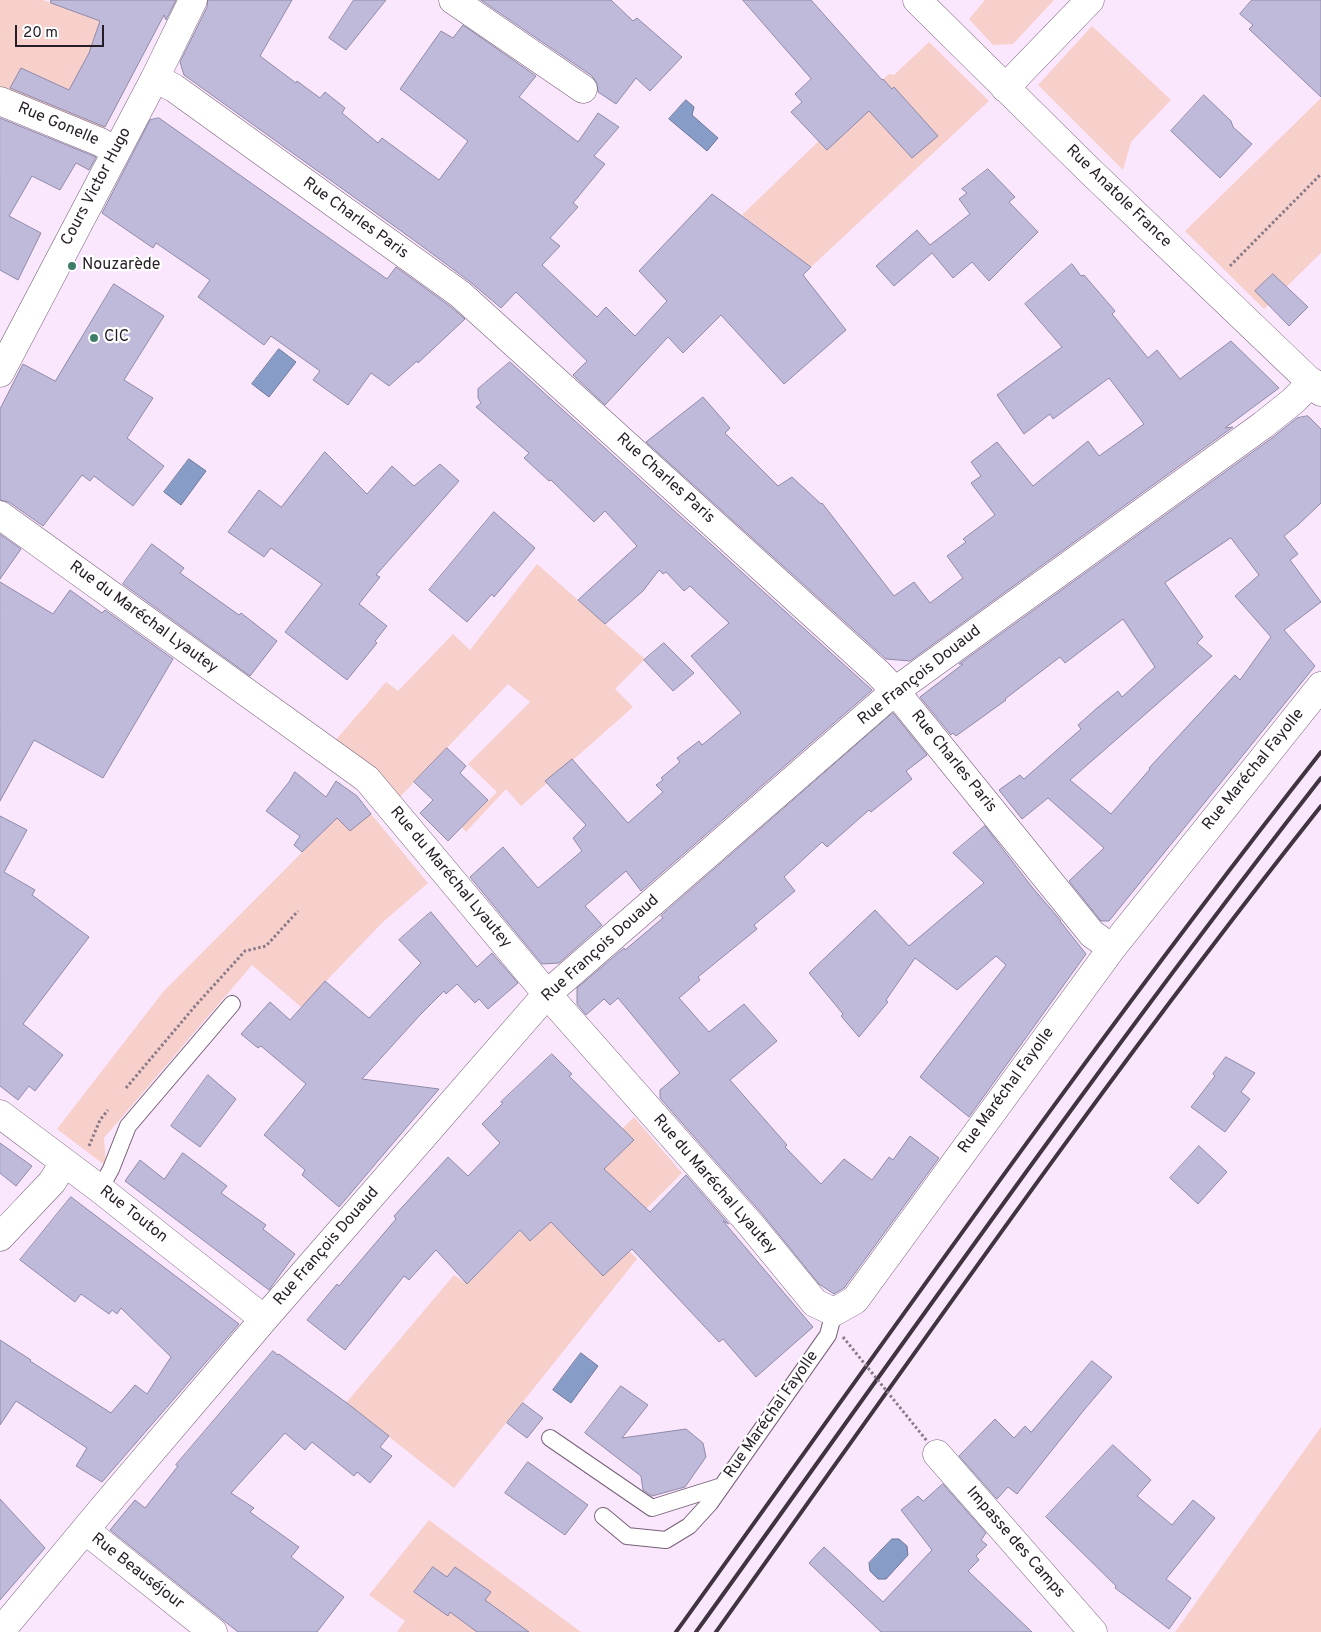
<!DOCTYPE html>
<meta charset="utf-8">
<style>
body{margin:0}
#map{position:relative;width:1321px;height:1632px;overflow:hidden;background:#fbe7fd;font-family:Overpass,sans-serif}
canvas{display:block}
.scale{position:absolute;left:15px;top:25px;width:89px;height:22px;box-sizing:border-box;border:2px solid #261d27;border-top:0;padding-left:6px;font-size:15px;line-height:18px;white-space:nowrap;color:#261d27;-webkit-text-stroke:4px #fff;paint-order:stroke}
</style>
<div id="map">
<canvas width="1321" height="1632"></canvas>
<div class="scale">20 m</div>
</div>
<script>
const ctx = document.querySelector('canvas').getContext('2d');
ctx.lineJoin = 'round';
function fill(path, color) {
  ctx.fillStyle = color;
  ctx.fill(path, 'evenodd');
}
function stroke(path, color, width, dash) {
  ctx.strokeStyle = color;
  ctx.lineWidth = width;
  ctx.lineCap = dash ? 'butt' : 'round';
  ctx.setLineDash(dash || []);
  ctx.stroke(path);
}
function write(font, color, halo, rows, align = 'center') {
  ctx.font = font + ' Overpass,sans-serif';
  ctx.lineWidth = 4.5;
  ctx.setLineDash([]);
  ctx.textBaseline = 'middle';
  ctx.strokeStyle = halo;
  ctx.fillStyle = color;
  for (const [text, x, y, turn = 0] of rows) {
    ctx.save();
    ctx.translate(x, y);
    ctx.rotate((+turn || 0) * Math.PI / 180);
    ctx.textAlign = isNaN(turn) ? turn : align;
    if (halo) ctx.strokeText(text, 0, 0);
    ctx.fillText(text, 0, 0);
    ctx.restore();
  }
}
fill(new Path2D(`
 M0 0H43L151 39 103 131 0 89Z
 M985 0H1054L1013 44 993 45 969 19Z
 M1092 26 1171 100 1131 142 1123 170 1038 85Z
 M929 42 989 101 811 267 742 215 882 80 889 74 894 75Z
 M1321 98V253L1264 309 1185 231Z
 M537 564 645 659 615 689 633 707 521 806 506 789 466 832 462 827 497 792 468 764 530 702 508 684 399 798 334 742 386 682 398 691 453 634 470 650Z
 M357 797 428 883 383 922 301 1007 252 965 104 1138 106 1166 57 1129 163 992Z
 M634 1117 682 1173 617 1238 637 1259 454 1488 346 1403 454 1275 467 1284Z
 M1321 1427V1632H1175Z
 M429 1520 581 1632H397L405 1621 369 1595Z`), '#f7cfcb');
const water = new Path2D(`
 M686 100 694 107 692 115 718 138 707 151 669 119Z
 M279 349 296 362 269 397 252 384Z
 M189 459 206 471 181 505 164 492Z
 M581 1353 598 1366 571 1403 553 1390Z
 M892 1539H899L907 1546 908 1555 886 1579H878L870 1571 869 1563Z`);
fill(water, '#879dc7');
stroke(water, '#6a7797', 1);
const building = new Path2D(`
 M51 0H176L166 20 164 15 105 127 10 88 21 68 69 90 89 53 100 21 51 3Z
 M208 0H292L260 56 296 83 297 81 320 98 325 92 345 108 342 113 378 143 382 138 439 180 468 141 400 89 441 31 453 38 463 25 536 76 519 97 578 142 598 113 619 127 594 156 605 164 573 203 578 207 550 238 560 246 542 265 597 317 606 307 635 336 667 301 639 271 712 194 811 267 803 275 846 330 784 384 721 315 683 353 668 337 605 405 573 375 587 361 516 292 501 308 469 281 415 241 184 75 180 62 207 7Z
 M354 0H386L346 50 329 38Z
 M481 0H611L633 21 637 18 682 57 650 91 636 78 616 104 598 92 597 83 592 76Z
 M743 0H811L882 80 883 79 892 89 894 87 938 136 912 158 869 111 827 150 791 112 802 102 795 94 811 79Z
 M1252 0H1321V97L1249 29 1253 25 1240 14Z
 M1204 95 1231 121 1233 127 1252 144 1220 178 1171 131Z
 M0 118 96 157 89 170 76 163 60 190 32 176 9 216 41 233 18 280 0 270Z
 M159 118 387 279 396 267 450 306 465 319 418 363 417 361 389 386 371 373 348 405 313 380 320 371 271 336 264 345 198 297 210 280 156 243 153 248 102 213 150 120Z
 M988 169 1015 197 1009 202 1038 232 989 281 972 262 953 278 932 253 894 286 876 266 917 230 930 245 970 214 959 199 967 193 962 189Z
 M1072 264 1081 276 1084 275 1115 311 1112 314 1148 358 1157 350 1180 379 1231 341 1279 388 1225 428 1233 427 910 661 886 659 646 442 703 397 730 428 725 433 778 486 792 477 821 504 822 503 894 596 914 582 930 603 963 578 947 556 966 542 963 539 995 515 971 483 981 476 971 462 997 442 1033 486 1088 441 1099 456 1144 424 1109 378 1053 419 1050 414 1024 434 997 395 1062 347 1025 304Z
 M1273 274 1308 307 1289 326 1255 291Z
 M114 284 164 316 124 380 153 398 127 438 164 466 133 506 94 476 90 481 82 475 43 526 9 502 0 500V409L23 364 55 381Z
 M510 362 872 690 641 891 626 871 585 906 602 925 559 963 542 964 470 877 503 847 538 888 582 851 573 838 586 825 545 781 572 759 628 823 663 792 656 785 663 780 661 778 680 762 677 758 699 741 702 745 741 713 691 656 729 623 690 586 684 591 666 572 663 574 659 570 643 591 605 624 578 600 637 546 605 511 594 522 551 480 549 481 524 458 529 453 476 407 481 403 478 398V389Z
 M1308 416 1321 429V503L1299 524 1284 536 1298 554 1290 560 1321 602 1284 630 1315 666 1109 921H1101L1069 881 1104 848 1048 798 1022 819 999 790 1020 775 1024 779 1081 729 1078 725 1097 708 1118 691 1122 697 1155 667 1123 619 1065 663 1060 657 1005 699 1006 700 956 736 953 733 951 735 920 697 963 664H959L1272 438 1297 418ZM1231 538 1259 575 1235 596 1271 637 1240 680 1235 675 1149 768 1150 769 1111 814 1070 780 1212 656 1197 643 1203 637 1165 583Z
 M325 452 367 494 392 466 414 486 440 464 459 481 376 575 380 577 359 604 387 626 375 641 377 643 347 680 285 632 322 584 271 548 264 557 228 532 259 490 281 507Z
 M494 512 535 548 494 597 492 594 467 622 429 590Z
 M0 534 21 549 0 579Z
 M152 544 184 568 180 573 239 615 241 613 277 641 250 676 123 584Z
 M0 582 53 614 70 590 102 613 105 610 173 659 103 778 34 740 0 801Z
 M664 643 694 673 673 691 644 660Z
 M893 713 927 755 906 771 912 779 871 812 869 810 827 847 822 842 784 877 795 891 754 925 757 929 698 977 700 980 679 998 709 1032 744 1004 777 1041 730 1080 787 1145 785 1147 821 1184 844 1159 872 1180 889 1157 893 1160 910 1136 939 1158 844 1288 834 1294 819 1284 763 1215 660 1098V1090L680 1073 618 998 610 1005 604 999 586 1015 577 1004V988L624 948 625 950 663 918 661 916Z
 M447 748 466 766 460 773 488 800 448 841 420 813 433 800 414 782Z
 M295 772 326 797 336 781 357 796 371 814 350 831 337 818 302 852 294 845 300 836 266 811 289 782Z
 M0 816 27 830 4 872 35 890 32 895 89 937 23 1024 63 1055 35 1091 29 1086 18 1100 0 1086Z
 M985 826 1032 887 1061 921H1060L1086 954 969 1117 920 1077 1006 965 996 956 957 990 915 958 886 1000 888 1002 859 1037 841 1016 843 1014 809 973 875 910 909 946 955 907 984 883 953 853Z
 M431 912 477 967 492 953 518 983 488 1009 479 999 475 1003 457 984 446 994 444 991 420 1015 362 1079 439 1089 339 1207 302 1175 305 1170 264 1135 306 1084 261 1046 258 1048 241 1034 270 1002 290 1020 325 981 369 1018 421 963 399 940Z
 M552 1054 572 1074 569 1076 634 1140 604 1169 650 1212 686 1175 729 1224 723 1221 813 1327 756 1377 723 1339 719 1342 632 1249 603 1276 551 1222 530 1241 520 1230 467 1284 436 1250 409 1280 404 1276 345 1350 307 1320 337 1284 339 1286 396 1219 394 1216 448 1157 468 1176 500 1143 482 1124 503 1103 501 1102Z
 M1226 1057 1255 1073 1241 1092 1250 1099 1225 1132 1191 1107 1215 1076 1213 1074Z
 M208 1075 236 1099 200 1147 171 1126Z
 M0 1143 32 1166 16 1186 0 1173Z
 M1199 1146 1227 1172 1198 1204 1170 1178Z
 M183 1153 227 1186 221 1193 266 1225 263 1229 295 1254 269 1290 125 1181 140 1160 164 1179Z
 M71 1197 239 1324 102 1482 76 1466 87 1448 16 1401 0 1425V1340L31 1360 30 1361 111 1413 135 1385 147 1394 171 1357 121 1308 117 1314 112 1310 109 1314 81 1294 75 1302 20 1260Z
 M273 1351 278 1355 279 1354 347 1403 389 1436 380 1447 392 1456 370 1483 357 1472 354 1476 312 1442 305 1450 285 1433 231 1493 254 1508 250 1512 299 1547 291 1557 344 1597 317 1632H238L110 1530 135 1500 145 1508 178 1466 176 1465Z
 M1092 1361 1112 1377 1084 1410 1017 1494 1008 1487 997 1499 959 1456 995 1419 1014 1438 1025 1426 1031 1432Z
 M621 1386 648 1405 622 1438 686 1429 703 1443 706 1457 685 1487 652 1496 643 1490 641 1476 585 1433Z
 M523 1403 543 1418 527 1438 507 1423Z
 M1113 1445 1151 1480 1137 1496 1172 1525 1193 1500 1215 1518 1166 1579 1191 1598 1169 1629 1115 1588 1116 1586 1046 1517Z
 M528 1462 588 1505 565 1535 505 1493Z
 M943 1484 986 1533 981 1540 987 1545 976 1556 979 1560 968 1571 1032 1632H881L809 1563 824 1547 883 1602 932 1550 901 1510 918 1496 923 1501Z
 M0 1499 45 1548 0 1600Z
 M433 1567 447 1577 455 1567 491 1592 485 1600 529 1632H477L450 1612 448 1616 414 1592Z`);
fill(building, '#c0bada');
stroke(building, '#8f8aa8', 1);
const service = new Path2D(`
 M100 1189 111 1169 128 1126 232 1004
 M550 1438 652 1508 722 1486
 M603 1516 627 1536 666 1540 689 1526 710 1503 828 1335 834 1312`);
const minor = new Path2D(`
 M453 0 583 89
 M917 0 1088 169 1321 392
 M155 78 174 88 460 294 878 673 895 691 1092 934 1112 948
 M1005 88 1090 0
 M0 101 100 142 116 151
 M0 515 367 779 547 994 751 1225 815 1303 834 1312 855 1300 1112 948 1321 686
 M0 1114 100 1189 264 1319
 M0 1237 52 1182 64 1163
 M937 1454 1093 1632
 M85 1530 213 1632
 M0 1632 104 1507 264 1319 547 994 895 691 1263 425 1293 401 1312 382`);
const tertiary = new Path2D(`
 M0 373 155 78 193 0`);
stroke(service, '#766078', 18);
stroke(minor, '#766078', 29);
stroke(tertiary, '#766078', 29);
stroke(new Path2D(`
 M1230 266 1321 174
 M126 1088 196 1005 245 951 266 946 298 911
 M89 1146 100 1120 108 1110`), '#887a89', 3, [2.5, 2.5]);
stroke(service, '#fff', 16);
stroke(minor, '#fff', 28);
stroke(tertiary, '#fff', 28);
stroke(new Path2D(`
 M676 1632C888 1337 1096 1038 1321 752
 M696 1632C902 1346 1104 1056 1321 778
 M716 1632C914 1355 1109 1073 1321 806`), '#3f3440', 4);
stroke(new Path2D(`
 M843 1337 927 1441`), '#887a89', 3, [2.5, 2.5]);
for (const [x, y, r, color] of [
 [72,266,5,"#3f7d6a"],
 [94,338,5,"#3f7d6a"]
]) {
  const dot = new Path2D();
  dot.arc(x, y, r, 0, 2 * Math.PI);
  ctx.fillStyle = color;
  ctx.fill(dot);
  stroke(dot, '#fff', 2);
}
write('16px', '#261d27', '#fff', [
 ["Rue Gonelle",58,125,23],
 ["Cours Victor Hugo",97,187,-62],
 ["Rue Anatole France",1118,197,44],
 ["Rue Charles Paris",355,219,36],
 ["Rue Charles Paris",665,479,42],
 ["Rue du Maréchal Lyautey",143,618,36],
 ["Rue François Douaud",920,676,-38],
 ["Rue Charles Paris",953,762,51],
 ["Rue Maréchal Fayolle",1254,770,-51],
 ["Rue du Maréchal Lyautey",450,878,50],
 ["Rue François Douaud",601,949,-42],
 ["Rue Maréchal Fayolle",1007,1091,-54],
 ["Rue du Maréchal Lyautey",714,1185,49],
 ["Rue Touton",133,1215,38],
 ["Rue François Douaud",327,1247,-49],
 ["Rue Maréchal Fayolle",772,1415,-55],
 ["Impasse des Camps",1015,1543,49],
 ["Rue Beauséjour",137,1572,38]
]);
write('16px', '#261d27', '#fff', [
 ["Nouzarède",82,266],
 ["CIC",104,338]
], 'left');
</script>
